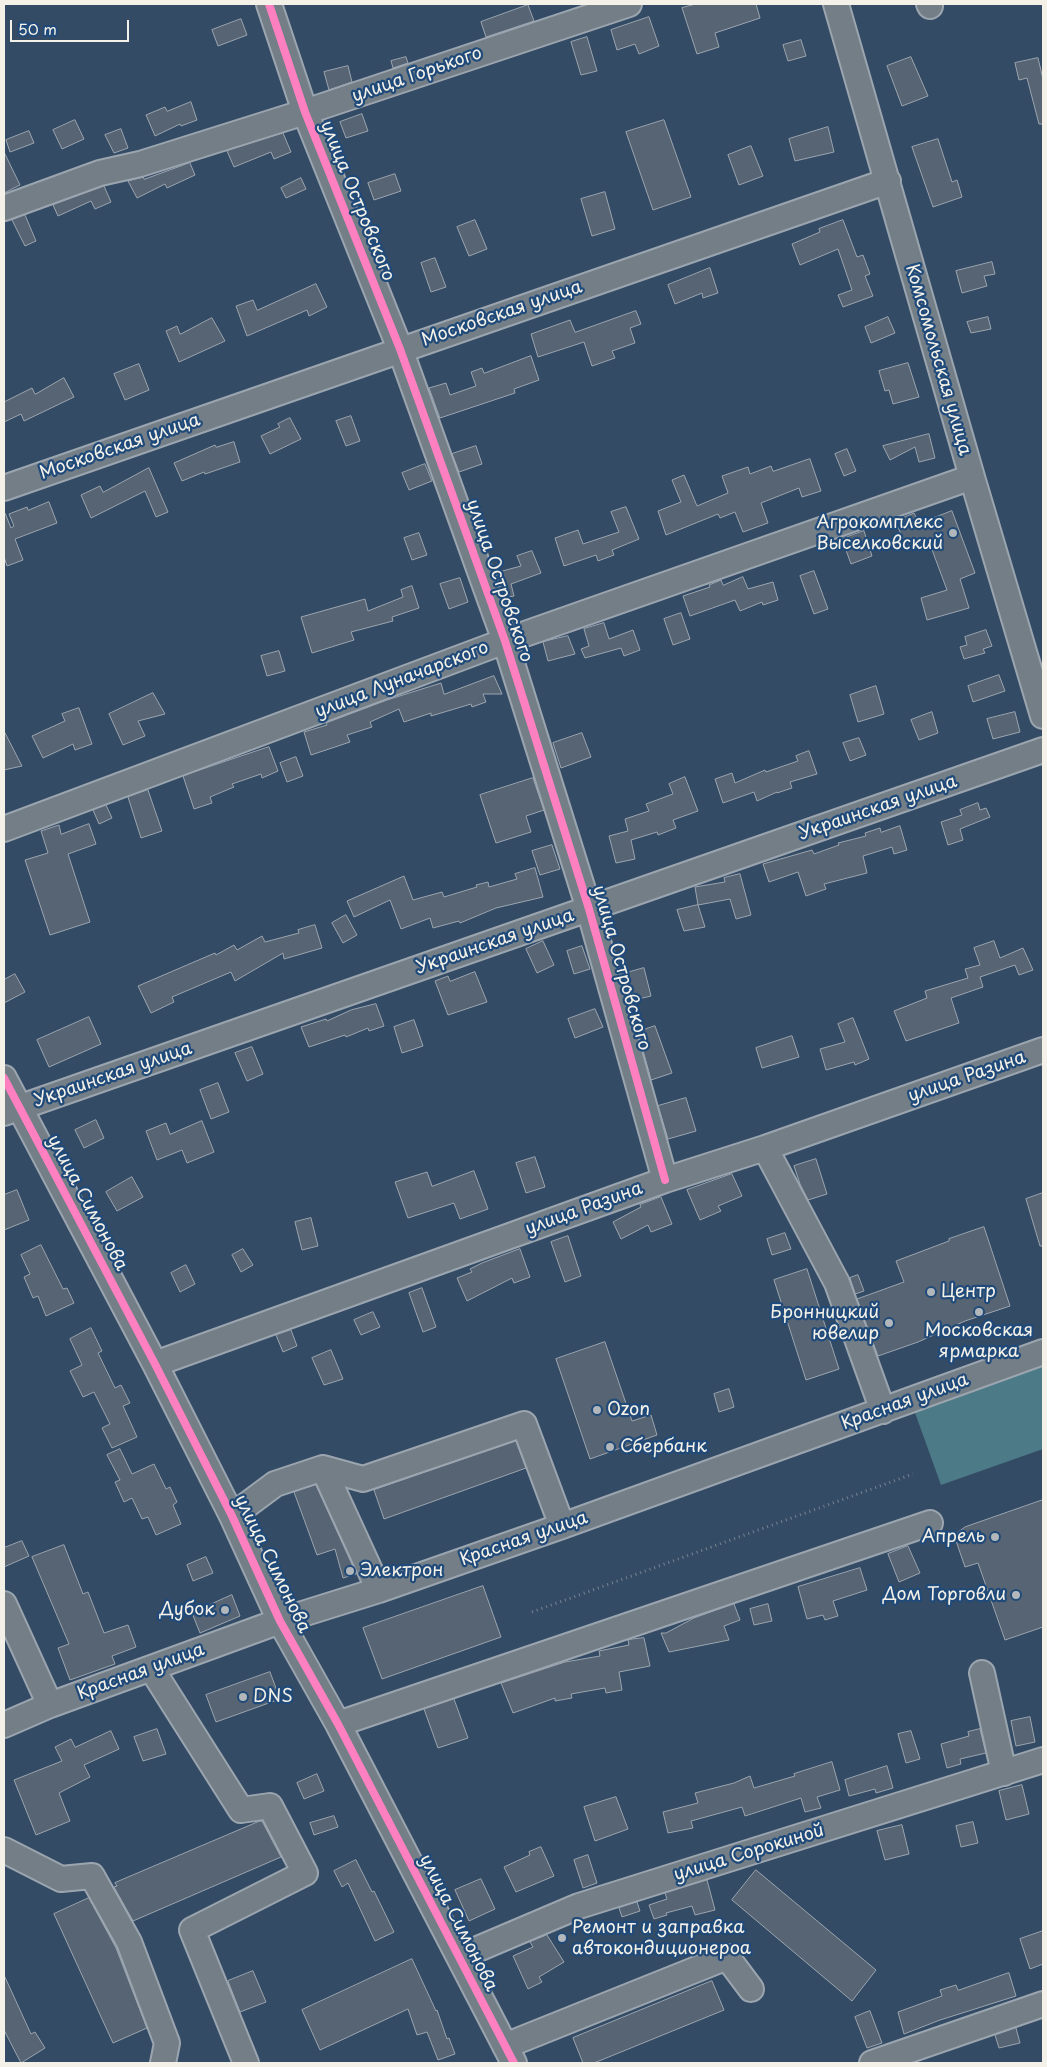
<!DOCTYPE html>
<meta charset="utf-8">
<style>
body{margin:0}
#map{position:relative;width:1047px;height:2067px;overflow:hidden;background:#344b65;font-family:"Playpen Sans",sans-serif}
canvas{display:block}
.frame{position:absolute;inset:0;border:5px solid #f4f1e8;pointer-events:none}
.scale{position:absolute;left:10px;top:20px;width:119px;height:22px;box-sizing:border-box;border:2px solid #f4f1e8;border-top:0;padding-left:6px;font-size:15px;line-height:18px;white-space:nowrap;color:#f4f1e8;-webkit-text-stroke:4px #1f4a7a;paint-order:stroke}
</style>
<div id="map">
<canvas width="1047" height="2067"></canvas>
<div class="frame"></div>
<div class="scale">50 m</div>
</div>
<script>
const ctx = document.querySelector('canvas').getContext('2d');
ctx.lineJoin = 'round';
function fill(path, color) {
  ctx.fillStyle = color;
  ctx.fill(path, 'evenodd');
}
function stroke(path, color, width, dash) {
  ctx.strokeStyle = color;
  ctx.lineWidth = width;
  ctx.lineCap = dash ? 'butt' : 'round';
  ctx.setLineDash(dash || []);
  ctx.stroke(path);
}
function write(font, color, halo, rows, align = 'center') {
  ctx.font = font + ' "Playpen Sans",sans-serif';
  ctx.lineWidth = 4.5;
  ctx.setLineDash([]);
  ctx.textBaseline = 'middle';
  ctx.strokeStyle = halo;
  ctx.fillStyle = color;
  for (const [text, x, y, turn = 0] of rows) {
    ctx.save();
    ctx.translate(x, y);
    ctx.rotate((+turn || 0) * Math.PI / 180);
    ctx.textAlign = isNaN(turn) ? turn : align;
    if (halo) ctx.strokeText(text, 0, 0);
    ctx.fillText(text, 0, 0);
    ctx.restore();
  }
}
fill(new Path2D(`
 M1043 1364V1449L941 1485 914 1410Z`), '#4c7a87');
const building = new Path2D(`
 M696 4H756L760 18 715 33 719 47 697 54 682 8Z
 M528 5 534 21 486 37 481 22Z
 M649 17 659 46 639 54 635 44 617 50 611 30Z
 M241 19 247 35 218 46 212 30Z
 M587 37 597 71 581 75 571 42Z
 M801 40 806 56 788 61 783 45Z
 M406 57 408 63 393 68 391 61Z
 M911 57 928 96 902 106 887 66Z
 M1038 58 1043 79V124H1039L1027 78 1019 80 1015 63Z
 M348 66 352 82 329 90 324 72Z
 M191 102 197 120 181 126 180 124 155 136 146 115 165 107 167 111Z
 M362 114 368 131 346 138 340 122Z
 M75 120 84 139 62 149 53 130Z
 M664 120 691 197 653 210 626 132Z
 M828 127 834 152 795 161 789 139Z
 M121 129 128 148 114 153 105 135Z
 M29 131 34 143 10 152 6 140Z
 M283 133 291 152 274 159 271 152 234 167 227 151Z
 M938 139 952 182 957 180 962 197 933 207 912 147Z
 M751 146 763 176 739 185 728 155Z
 M4 152 20 185 4 193Z
 M190 163 195 175 167 188 165 184 137 198 128 181 143 177 144 179Z
 M395 174 401 191 374 200 368 183Z
 M301 178 306 189 286 198 281 188Z
 M104 186 111 202 95 209 91 201 58 216 53 205Z
 M605 192 615 229 592 236 581 199Z
 M25 215 36 241 25 246 12 220Z
 M475 220 487 249 469 256 457 227Z
 M843 220 857 257 863 255 870 274 865 276 873 296 843 307 838 295 852 290 838 249 800 265 792 244 820 232 819 229Z
 M435 258 446 287 431 292 421 263Z
 M992 262 995 274 984 276 987 286 962 293 956 271Z
 M710 268 718 293 703 298 702 293 675 304 668 285Z
 M316 284 327 307 309 316 307 310 247 336 236 306 253 300 257 310Z
 M636 311 641 324 630 328 635 343 612 351 615 358 592 366 584 342 538 357 531 334 570 320 575 332Z
 M888 317 895 333 871 343 865 327Z
 M988 317 991 329 971 333 967 322Z
 M212 318 225 341 179 362 166 331 177 326 180 334Z
 M531 356 539 380 514 389 515 393 440 418 429 388 446 383 450 395 476 386 471 372 482 368 484 373Z
 M908 363 919 397 893 404 889 390 885 391 879 371Z
 M139 364 149 390 125 400 114 374Z
 M64 378 74 397 24 421 21 414 4 422V402L32 388 35 394Z
 M351 416 360 441 346 446 336 421Z
 M290 418 301 439 270 454 261 436 280 427 278 424Z
 M929 434 935 458 919 462 915 447 890 460 883 446Z
 M234 442 240 462 205 474 204 472 182 481 174 463 215 445 216 447Z
 M476 446 482 464 459 472 452 454Z
 M847 449 856 471 844 476 835 454Z
 M810 459 821 491 802 497 799 488 761 503 768 523 743 532 735 512 720 518 718 514 666 535 658 511 681 502 672 480 684 475 697 506 728 493 722 476 748 467 750 474 771 466 773 471Z
 M425 464 432 481 409 490 402 473Z
 M149 468 168 512 156 517 145 491 91 518 81 495 100 486 103 492Z
 M49 502 57 523 15 539 23 560 7 566 4 557V513H5L11 528 14 526 9 514 27 507 28 510Z
 M626 507 639 539 612 550 614 555 598 561 596 555 564 566 555 538 578 530 583 544 619 532 611 512Z
 M952 511 975 573 960 579 969 608 927 620 921 598 947 590 928 539 908 549 895 521 914 513 919 523Z
 M864 531 872 556 851 564 842 539Z
 M419 533 427 555 412 560 404 538Z
 M532 551 541 573 511 584 514 596 504 598 495 573 521 566 517 556Z
 M814 571 828 609 814 614 800 576Z
 M743 577 748 589 773 582 778 600 763 605 762 602 740 611 735 600 690 616 683 596 710 587 709 585 721 580 723 585Z
 M460 578 468 602 449 609 440 584Z
 M412 586 419 608 392 617 393 621 351 632 354 640 312 653 301 617 365 599 368 611 403 597 401 590Z
 M681 613 690 639 673 645 664 619Z
 M604 623 609 639 633 630 640 650 624 656 621 648 585 658 581 649 589 646 584 629Z
 M986 630 992 646 983 649 985 653 964 659 960 647 967 645 965 637Z
 M568 636 575 654 548 661 543 642Z
 M279 651 285 671 267 676 261 656Z
 M999 675 1005 691 973 702 968 686Z
 M494 676 502 694H483L486 702 472 707 471 704 431 716V713L404 722 399 709 370 722 372 727 347 735 350 742 311 755 304 732 327 725 326 723 387 700 441 683 444 694Z
 M876 686 884 714 858 722 850 695Z
 M153 693 165 714 138 721 145 736 123 745 109 714Z
 M79 708 92 744 75 750 73 744 43 758 32 736 65 721 62 714Z
 M932 712 938 733 919 740 911 720Z
 M1015 712 1020 732 993 739 987 719Z
 M4 731 22 766 4 770Z
 M582 733 591 757 561 768 553 743Z
 M859 738 866 755 850 761 843 743Z
 M269 747 278 771 262 778 261 774 232 784 234 787 210 797 212 803 194 809 183 776Z
 M809 751 817 774 790 782 792 788 777 793V792L757 801 754 792 723 803 715 779 732 773 735 783 765 770 766 772 798 761 796 756Z
 M296 757 303 776 287 782 280 763Z
 M685 777 698 811 673 820 676 828 658 835 657 832 631 840 635 859 616 863 609 836 628 831 625 819 649 811 646 804 673 794 669 784Z
 M533 778 544 810 526 816 531 832 496 843 480 795Z
 M148 790 162 831 141 838 128 797Z
 M978 803 980 810 986 808 990 817 960 829 963 840 948 845 941 822 962 815 960 810Z
 M106 805 112 818 99 824 93 810Z
 M89 824 96 844 68 854 90 922 50 935 25 860 48 853 41 831 59 825 61 834Z
 M900 826 907 850 894 854 892 847 863 856 867 873 824 884 826 889 806 896 798 872 769 882 763 864 812 850 814 854 839 845 838 843 866 836 865 833 880 828 881 832Z
 M552 845 560 869 540 875 532 851Z
 M535 868 543 897 496 908 460 923 459 921 433 928 430 918 401 929 390 900 354 917 347 901 404 876 413 900 442 892 444 897 477 887 476 885 488 882 489 887 517 879 515 874Z
 M740 874 751 915 736 919 730 899 698 905 695 887 725 882 724 878Z
 M698 905 705 927 684 931 677 910Z
 M346 915 357 935 343 943 332 923Z
 M315 925 322 948 284 959 283 953 235 981 231 972 172 997 174 1002 151 1013 138 986 215 953 216 955 234 945 237 950 262 936 265 942 299 933 298 930Z
 M543 941 554 965 537 973 526 949Z
 M994 941 1000 958 1023 948 1033 970 1019 975 1015 965 980 977 983 987 951 998 959 1023 906 1041 894 1011 927 998 925 991 968 978 965 969 980 965 974 948Z
 M582 946 590 969 574 974 567 951Z
 M644 968 651 996 630 1001 623 974Z
 M475 972 487 1002 448 1015 435 981 448 976 450 981Z
 M15 974 25 992 4 1003V980Z
 M376 1004 384 1026 369 1031 368 1028 346 1037 345 1035 309 1047 301 1027 326 1019 327 1021 351 1010Z
 M595 1009 603 1027 575 1038 568 1019Z
 M89 1017 101 1044 49 1067 37 1040Z
 M853 1018 869 1059 855 1065 854 1062 826 1070 820 1049 845 1042 838 1024Z
 M414 1020 423 1046 402 1053 394 1027Z
 M655 1026 672 1073 651 1080 638 1032Z
 M792 1036 799 1057 762 1068 756 1048Z
 M252 1047 263 1074 247 1081 235 1053Z
 M218 1083 229 1112 211 1119 200 1090Z
 M686 1098 696 1131 668 1139 658 1106Z
 M96 1120 104 1138 84 1148 75 1130Z
 M202 1121 214 1152 187 1163 182 1150 157 1160 146 1131 166 1123 170 1134Z
 M535 1157 545 1187 526 1193 516 1163Z
 M816 1159 827 1194 808 1200 800 1184 794 1166Z
 M474 1171 488 1209 460 1219 454 1203 408 1218 395 1182 427 1172 432 1186Z
 M732 1174 742 1196 718 1206 721 1211 700 1220 687 1190Z
 M132 1177 143 1197 117 1211 106 1192Z
 M17 1190 29 1220 4 1230V1195Z
 M1043 1193V1246H1040L1026 1199Z
 M661 1197 672 1224 651 1232 648 1225 621 1239 613 1222 641 1207 640 1205Z
 M311 1218 318 1246 302 1250 295 1222Z
 M984 1227 1010 1306 965 1321 918 1342 878 1356 857 1299 904 1282 896 1261 949 1241V1239Z
 M785 1233 791 1249 772 1255 767 1239Z
 M568 1236 581 1276 565 1282 551 1242Z
 M41 1245 63 1289 67 1288 74 1303 46 1316 38 1296 33 1298 24 1277 30 1274 21 1255Z
 M243 1249 253 1265 241 1272 232 1255Z
 M520 1249 530 1277 514 1283 512 1278 467 1301 457 1278 472 1272 470 1269 482 1263Z
 M186 1265 195 1284 180 1292 171 1273Z
 M807 1269 839 1369 806 1380 774 1280Z
 M858 1275 864 1291 855 1294 850 1278Z
 M422 1288 436 1327 423 1332 409 1293Z
 M373 1312 380 1327 361 1335 354 1320Z
 M91 1328 102 1351 98 1353 115 1388 121 1385 130 1403 123 1406 137 1437 112 1448 102 1428 110 1424 94 1392 83 1397 70 1371 82 1365 70 1339Z
 M291 1330 297 1346 283 1352 276 1335Z
 M605 1342 632 1421 651 1415 657 1435 590 1459 556 1359Z
 M331 1350 343 1379 324 1385 312 1358Z
 M729 1389 734 1407 719 1412 714 1394Z
 M516 1441 526 1468 384 1519 374 1490Z
 M120 1449 132 1474 154 1464 166 1489 170 1487 177 1502 173 1505 181 1524 156 1535 148 1517 142 1519 132 1498 124 1502 115 1482 120 1480 107 1455Z
 M316 1485 351 1562 356 1574 343 1578 335 1549 317 1555 294 1492Z
 M1043 1500V1627L1005 1640 978 1563 965 1567 954 1535 965 1527Z
 M22 1541 29 1556 4 1567V1548Z
 M64 1545 83 1594 88 1592 104 1633 128 1625 136 1647 112 1656 115 1664 70 1680 58 1648 69 1644 32 1557Z
 M908 1546 920 1573 899 1582 888 1554Z
 M206 1557 213 1573 193 1581 187 1565Z
 M860 1568 867 1590 833 1601 838 1616 825 1620 823 1615 807 1619 798 1587Z
 M483 1586 501 1637 382 1679 363 1628Z
 M232 1595 240 1616 200 1633 192 1613Z
 M734 1604 740 1620 724 1626 729 1640 669 1652 661 1633H666L694 1618Z
 M768 1604 772 1621 754 1625 750 1609Z
 M644 1638 650 1666 619 1672 622 1690 606 1693 605 1688 571 1694 572 1698 555 1701V1698L513 1713 501 1683 565 1662 600 1656 599 1651 629 1645 628 1640Z
 M270 1672 280 1699 216 1722 206 1695Z
 M454 1699 468 1738 438 1748 424 1709Z
 M1030 1717 1035 1742 1016 1746 1011 1721Z
 M157 1729 166 1754 143 1761 134 1737Z
 M980 1729 986 1753 960 1759 961 1764 947 1768 941 1744 969 1736 968 1732Z
 M111 1731 119 1749 84 1765 90 1777 59 1793 70 1821 36 1835 14 1780 62 1761 55 1747 71 1739 75 1747Z
 M911 1731 920 1759 906 1763 898 1734Z
 M832 1762 840 1790 817 1797 821 1808 805 1812 801 1798 745 1816 742 1807 691 1821 693 1828 668 1833 663 1812 698 1803 695 1793 734 1783 750 1776 754 1788 795 1776 794 1774Z
 M887 1766 893 1788 876 1793 875 1789 849 1796 845 1780Z
 M317 1774 324 1791 304 1799 297 1783Z
 M1022 1785 1029 1814 1006 1820 999 1791Z
 M616 1797 628 1829 595 1841 584 1807Z
 M334 1816 338 1827 314 1835 310 1823Z
 M260 1821H262L281 1857 133 1921 114 1887 117 1886 115 1883Z
 M973 1822 978 1843 961 1847 956 1826Z
 M902 1825 909 1854 885 1860 877 1831Z
 M541 1847 554 1876 516 1892 504 1867 530 1855 529 1852Z
 M588 1855 597 1883 583 1888 574 1860Z
 M356 1860 372 1892 374 1891 394 1932 375 1941 348 1883 342 1887 334 1871Z
 M756 1870 876 1970 852 2001 732 1900Z
 M481 1879 495 1909 469 1921 455 1890Z
 M707 1880 715 1910 695 1915 692 1906 666 1913 667 1915 654 1919 649 1905 667 1899 665 1893Z
 M89 1898 116 1948 147 2028 113 2043 54 1914Z
 M637 1902 640 1911 622 1917 619 1908Z
 M1043 1931V1964L1030 1969 1020 1939Z
 M547 1935 564 1962 539 1977 542 1982 528 1989 513 1956 533 1947 530 1942Z
 M412 1959 436 2011 437 2010 447 2039 449 2038 455 2054 438 2060 427 2032 417 2035 408 2009 320 2050 302 2010Z
 M253 1971 266 2002 240 2012 228 1981Z
 M1009 1973 1016 1996 940 2020 904 2034 898 2012 942 1996 940 1990 956 1985 958 1990Z
 M4 1975 31 2034 35 2032 45 2048 21 2063 4 2030Z
 M712 1981 724 2010 594 2063H583L573 2038Z
 M870 2011 882 2043 867 2048 855 2017Z
 M1016 2028 1020 2043 999 2048 995 2035Z`);
fill(building, '#576473');
stroke(building, '#9ba5af', 1);
const minor = new Path2D(`
 M269 4 305 112 400 349 505 641 589 909 665 1180
 M836 4 972 477 1043 716
 M929 4 930 6
 M4 208 100 173 140 164 305 112 629 4
 M4 488 888 181
 M4 829 505 641 972 477
 M4 1078 155 1364 232 1516 280 1621 338 1724 514 2063
 M4 1113 1043 750
 M765 1148 837 1283 883 1411
 M155 1364 665 1180 765 1148 1043 1050
 M323 1468 379 1590
 M232 1516 275 1484 323 1468 363 1479 524 1424 562 1526
 M4 1604 50 1705
 M151 1668 241 1810 270 1806 305 1873 192 1930 246 2063
 M982 1673 1004 1773
 M338 1724 930 1523
 M4 1725 50 1705 280 1621 379 1590 562 1526 1043 1352
 M4 1850 61 1879 92 1876 129 1942 167 2043 163 2063
 M459 1957 579 1906 1043 1760
 M505 2046 727 1957 751 1989
 M872 2063 1043 2004`);
stroke(minor, '#9ba5af', 28);
stroke(new Path2D(`
 M532 1612 913 1474`), '#78838f', 3, [1, 4]);
stroke(minor, '#737e87', 24);
stroke(new Path2D(`
 M269 4 305 112 400 349 505 641 589 909 665 1180
 M4 1078 155 1364 232 1516 280 1621 338 1724 514 2063`), '#ff80c0', 8);
for (const [x, y, r, color] of [
 [953,533,5,"#b1b7ba"],
 [931,1292,5,"#b1b7ba"],
 [979,1312,5,"#b1b7ba"],
 [889,1323,5,"#b1b7ba"],
 [597,1410,5,"#b1b7ba"],
 [610,1447,5,"#b1b7ba"],
 [995,1537,5,"#b1b7ba"],
 [350,1571,5,"#b1b7ba"],
 [1016,1595,5,"#b1b7ba"],
 [225,1610,5,"#b1b7ba"],
 [243,1697,5,"#b1b7ba"],
 [562,1938,5,"#b1b7ba"]
]) {
  const dot = new Path2D();
  dot.arc(x, y, r, 0, 2 * Math.PI);
  ctx.fillStyle = color;
  ctx.fill(dot);
  stroke(dot, '#1f4a7a', 2);
}
write('18px', '#f4f1e8', '#1f4a7a', [
 ["улица Горького",417,75,-19],
 ["улица Островского",357,201,68],
 ["Московская улица",502,314,-19],
 ["Комсомольская улица",938,360,74],
 ["Московская улица",120,447,-19],
 ["улица Островского",499,581,71],
 ["улица Луначарского",402,680,-21],
 ["Украинская улица",878,808,-19],
 ["Украинская улица",495,942,-19],
 ["улица Островского",621,968,74],
 ["Украинская улица",113,1075,-19],
 ["улица Разина",967,1077,-19],
 ["улица Симонова",87,1203,62],
 ["улица Разина",584,1209,-20],
 ["Красная улица",905,1402,-20],
 ["Красная улица",524,1539,-19],
 ["улица Симонова",272,1564,64],
 ["Красная улица",141,1672,-20],
 ["улица Сорокиной",749,1853,-17],
 ["улица Симонова",458,1923,63]
]);
write('18px', '#f4f1e8', '#1f4a7a', [
 ["Агрокомплекс",943,523,"right"],
 ["Выселковский",943,544,"right"],
 ["Центр",941,1292],
 ["Бронницкий",879,1313,"right"],
 ["ювелир",879,1334,"right"],
 ["Московская",979,1331,"center"],
 ["ярмарка",979,1352,"center"],
 ["Ozon",607,1410],
 ["Сбербанк",620,1447],
 ["Апрель",985,1537,"right"],
 ["Электрон",360,1571],
 ["Дом Торговли",1006,1595,"right"],
 ["Дубок",215,1610,"right"],
 ["DNS",253,1697],
 ["Ремонт и заправка",572,1928],
 ["автокондиционероа",572,1949]
], 'left');
</script>
